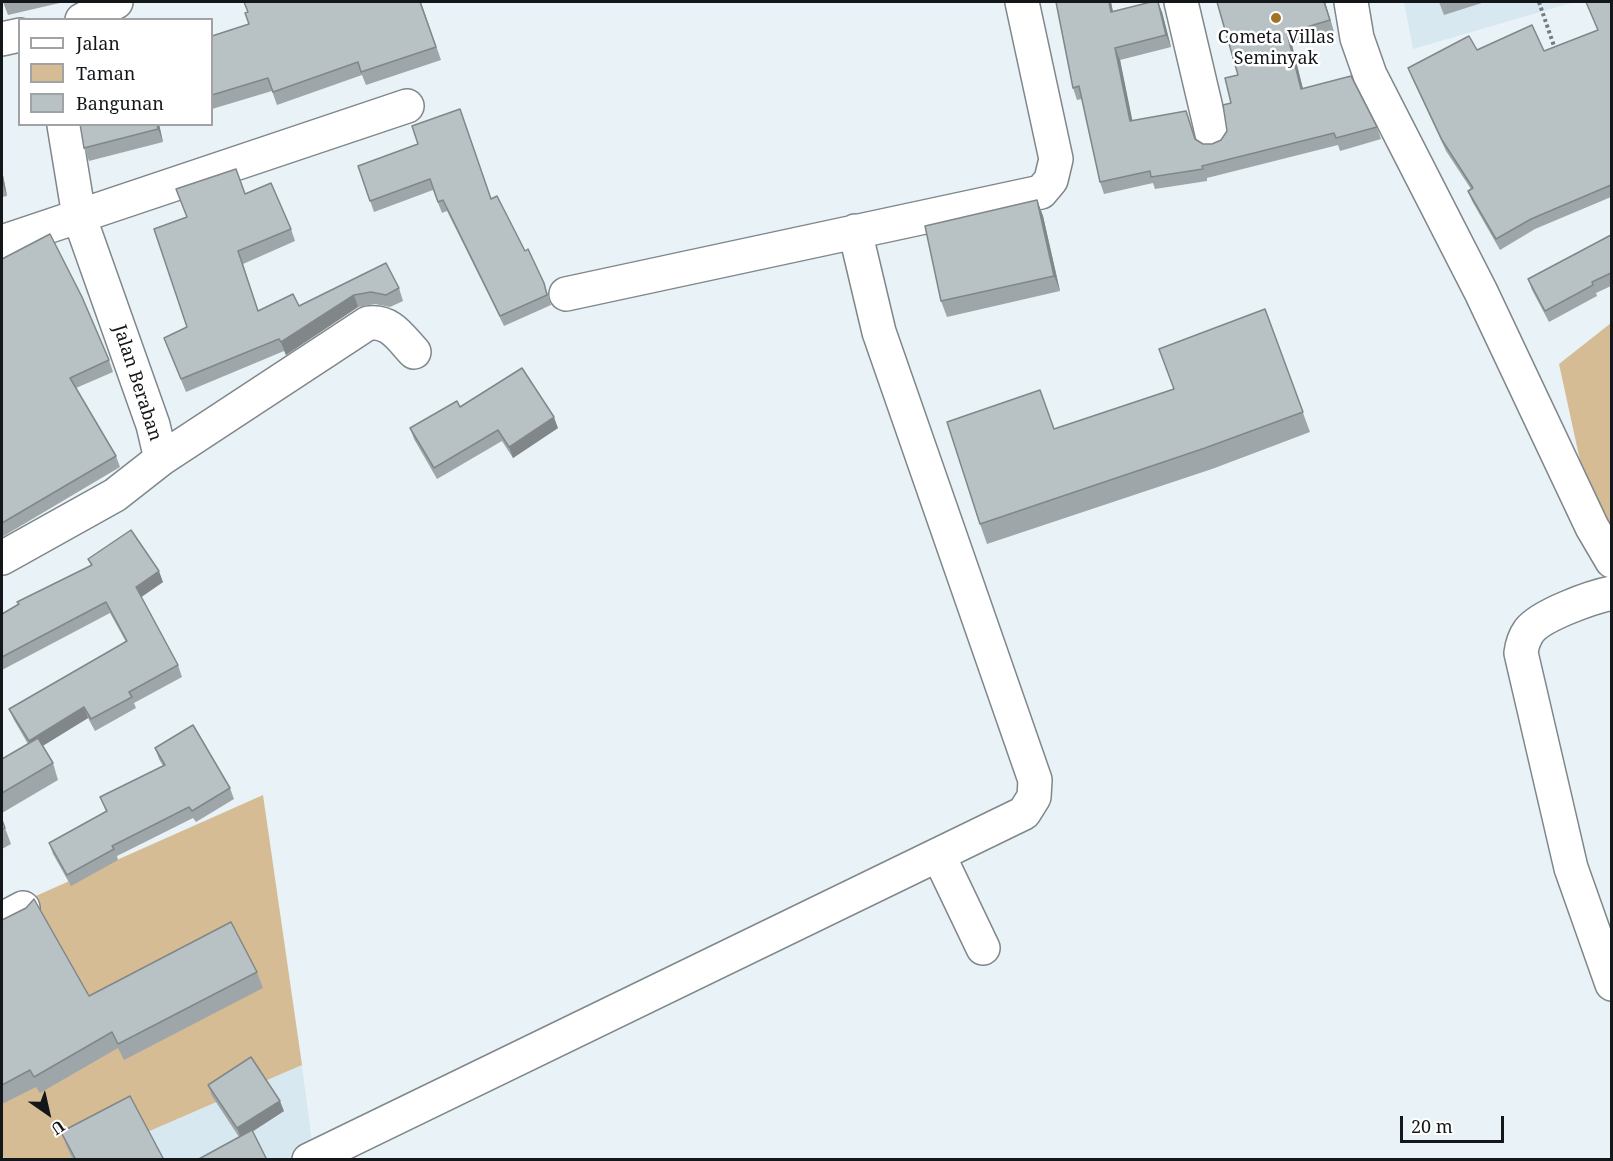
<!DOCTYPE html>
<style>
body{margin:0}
#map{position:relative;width:1613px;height:1161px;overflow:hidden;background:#e9f2f6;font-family:"Noto Serif",serif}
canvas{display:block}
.frame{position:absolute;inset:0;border:3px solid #141719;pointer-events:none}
.legend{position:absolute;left:18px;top:18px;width:195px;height:108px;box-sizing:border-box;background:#fff;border:2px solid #a1a2a3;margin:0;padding:8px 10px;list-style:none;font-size:18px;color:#141719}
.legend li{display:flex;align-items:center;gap:12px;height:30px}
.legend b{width:30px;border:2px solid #a1a2a3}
.north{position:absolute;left:18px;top:1083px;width:60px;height:60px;-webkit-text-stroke:4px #fff;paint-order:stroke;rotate:146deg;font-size:16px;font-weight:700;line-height:24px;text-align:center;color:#141719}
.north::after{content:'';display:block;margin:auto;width:21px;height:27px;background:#141719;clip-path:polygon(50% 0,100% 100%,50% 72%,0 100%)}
.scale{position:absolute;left:1400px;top:1116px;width:104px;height:27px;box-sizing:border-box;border:3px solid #141719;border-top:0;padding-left:8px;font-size:18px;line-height:21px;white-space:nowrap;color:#141719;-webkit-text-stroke:4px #fff;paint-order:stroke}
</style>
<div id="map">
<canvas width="1613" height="1161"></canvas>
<div class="frame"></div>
<ul class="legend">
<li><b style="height:8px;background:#fff"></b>Jalan</li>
<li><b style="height:16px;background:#d6bc94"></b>Taman</li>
<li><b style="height:16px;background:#b8c1c4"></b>Bangunan</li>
</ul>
<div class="north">U</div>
<div class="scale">20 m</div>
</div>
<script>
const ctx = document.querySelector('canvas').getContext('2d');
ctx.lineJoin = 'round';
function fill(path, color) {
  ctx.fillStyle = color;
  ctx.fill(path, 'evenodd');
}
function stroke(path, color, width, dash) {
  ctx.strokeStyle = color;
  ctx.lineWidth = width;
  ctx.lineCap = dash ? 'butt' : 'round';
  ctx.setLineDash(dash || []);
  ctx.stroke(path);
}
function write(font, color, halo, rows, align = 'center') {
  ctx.font = font + ' "Noto Serif",serif';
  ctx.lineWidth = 5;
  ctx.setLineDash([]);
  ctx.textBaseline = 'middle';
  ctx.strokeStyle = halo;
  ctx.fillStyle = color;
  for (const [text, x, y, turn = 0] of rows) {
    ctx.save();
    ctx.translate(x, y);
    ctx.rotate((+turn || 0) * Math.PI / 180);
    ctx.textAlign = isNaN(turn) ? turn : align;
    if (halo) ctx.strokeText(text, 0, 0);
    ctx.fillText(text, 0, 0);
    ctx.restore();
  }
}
fill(new Path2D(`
 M1404 2H1571V3L1413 49Z
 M302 1065 314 1159H85Z`), '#d7e8f0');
fill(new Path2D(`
 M1611 323V603L1559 364Z
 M263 795 302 1065 85 1159H4L2 1153V911Z`), '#d6bc94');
const minor = new Path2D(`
 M1181 2 1213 138
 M1351 2 1357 38 1370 75 1481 292 1592 527 1612 561
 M82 20 116 2
 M2 39 20 35
 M64 125 79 216 153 425 161 459
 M2 242 407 106
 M566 294 1041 192 1051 180 1056 159 1022 2
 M2 558 115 495 161 459 368 323C390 320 400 337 414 352
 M1612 593C1592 597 1541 615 1529 631 1524 638 1522 645 1521 653L1571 868 1612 984
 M939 856 983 948
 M2 919 23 908
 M309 1160 1024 813 1034 797 1035 780 879 332 855 231`);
stroke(minor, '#7f878b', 36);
stroke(new Path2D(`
 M1539 2 1556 52`), '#747a7d', 4, [3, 3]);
stroke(minor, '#fff', 33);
fill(new Path2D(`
 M3 2H64L8 15Z
 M421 2 441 60 366 85 362 75 277 105 272 91 212 109V36Z
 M1056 2H1111L1113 11 1162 12 1171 47 1120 60 1132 121 1196 139 1203 144H1212L1221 140 1227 131 1231 103 1238 75 1217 2H1325L1334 32 1292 45 1303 89 1377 127 1381 139 1340 151 1338 145 1207 178V181L1155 189 1153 183 1104 194 1100 182 1082 99 1077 100 1073 88Z
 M1439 2H1485L1444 15Z
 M1586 2H1611V197L1535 229 1500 250 1472 201 1468 191 1471 189 1446 151 1412 78 1408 68 1477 50 1544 51 1598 30Z
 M159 124 163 142 89 161 84 148Z
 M418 144 492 199 548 294 551 305 504 326 447 211 442 213 433 190 374 212 358 166Z
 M2 170 7 196 2 197Z
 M245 194 291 229 295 241 243 264 258 311 299 306 386 263 399 288 403 301 390 307 375 304 358 307 286 355 284 351 186 392 164 338 187 327V217Z
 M1037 200 1043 216 1060 291 947 317 941 301Z
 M1611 235V286L1596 293 1597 296 1549 322 1532 290 1528 279Z
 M2 259 109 360 113 372 76 388 116 456 120 467 2 537Z
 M1265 309 1310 432 1212 469 987 544 980 524 1054 429 1174 389Z
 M460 407 558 428 513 458 502 441 437 479 414 439 410 428Z
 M88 559 163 582 141 597 178 665 182 677 134 703 136 708 95 731 88 718 42 746 53 763 58 780 2 813V759L28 744 14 720 9 709 126 642 110 613 2 670V614L91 565Z
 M155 748 230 788 234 799 196 822 193 818 117 856 118 860 71 886 53 854 49 843 106 812 100 797 163 766 159 759Z
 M2 820 11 844 2 849Z
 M2 920 89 996 257 972 263 988 124 1060 118 1048 40 1093 36 1087 2 1104Z
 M208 1085 284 1111 253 1131 239 1137 212 1096Z
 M61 1132 164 1160H73L67 1147Z`), '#9ea6a9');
fill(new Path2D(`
 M1109 2H1111L1115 24 1111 12Z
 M1158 2 1162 12 1171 47 1166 35Z
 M1324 2H1325L1334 32Z
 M1287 33 1292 45 1306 101 1301 89Z
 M1115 48 1120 60 1135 133 1130 121Z
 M157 124H159L163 142 158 129Z
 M2 170 7 196 3 185 2 177Z
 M1037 200 1043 216 1060 291 1054 276Z
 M354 295 358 307 286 355 281 342Z
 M554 417 558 428 513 458 509 447Z
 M159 571 163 582 140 598 136 587Z
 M84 707 88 718 33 752 29 741Z
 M280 1101 284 1111 241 1139 237 1128Z`), '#818789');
const building = new Path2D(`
 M244 2H420L436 47 361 72 358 62 273 92 268 78 212 95V36L249 24 245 13 248 12Z
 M1056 2H1109L1111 12 1151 2H1158L1166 35 1115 48 1130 121 1186 111 1195 139 1203 144H1212L1221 140 1227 131 1223 105 1231 103 1225 78 1238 75 1217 2H1324L1330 20 1287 33 1301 89 1351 76 1377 127 1336 138 1334 133 1202 166 1203 169 1151 177 1150 171 1100 182 1079 86 1073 88Z
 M1586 2H1611V185L1531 219 1496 239 1468 191 1473 188 1442 140 1408 68 1469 36 1477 50 1532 25 1544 51 1598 30Z
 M460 109 491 199 497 196 525 251 528 249 544 283 547 295 500 316 443 200 438 202 430 179 370 201 358 166 418 144 412 126Z
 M80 124H157L158 129 84 148Z
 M236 169 245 194 271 183 291 229 238 251 258 311 293 294 299 306 386 263 399 288 386 295 371 292 354 295 281 342 279 339 181 379 164 338 187 327 154 229 187 217 176 189Z
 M1037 200 1054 276 941 301 925 226Z
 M50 234 82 297 109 360 70 378 116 456 2 523V259Z
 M1611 235V273L1592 282 1593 285 1545 311 1528 279Z
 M1265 309 1303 412 1205 448 980 524 947 422 1040 390 1054 429 1174 389 1159 349Z
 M522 368 554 417 509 447 498 430 434 468 410 428 457 401 460 407Z
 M131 530 159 571 136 587 178 665 129 692 132 697 91 719 84 707 29 741 9 709 127 641 106 602 2 657V614L19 604 17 602 92 565 88 559Z
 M193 725 230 788 192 811 189 807 112 846 114 849 67 875 49 843 107 811 100 797 165 765 155 748Z
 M38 738 53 763 2 793V759Z
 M2 820 5 828 2 829Z
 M34 899 89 996 231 922 257 972 118 1044 112 1032 34 1077 30 1070 2 1085V920L26 908Z
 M251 1057 280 1101 237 1128 208 1085Z
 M130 1096 164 1160H76L61 1132Z
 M252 1130 267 1160H197Z`);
fill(building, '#b8c1c4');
stroke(building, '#818789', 1.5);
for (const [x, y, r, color] of [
 [1276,18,6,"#a07424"]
]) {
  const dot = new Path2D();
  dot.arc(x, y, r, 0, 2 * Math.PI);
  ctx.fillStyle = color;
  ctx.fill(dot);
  stroke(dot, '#fff', 2);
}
write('18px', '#141719', '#fff', [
 ["Cometa Villas",1276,38],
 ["Seminyak",1276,59]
]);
write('18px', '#141719', '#fff', [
 ["Jalan Beraban",137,383,72]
]);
</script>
